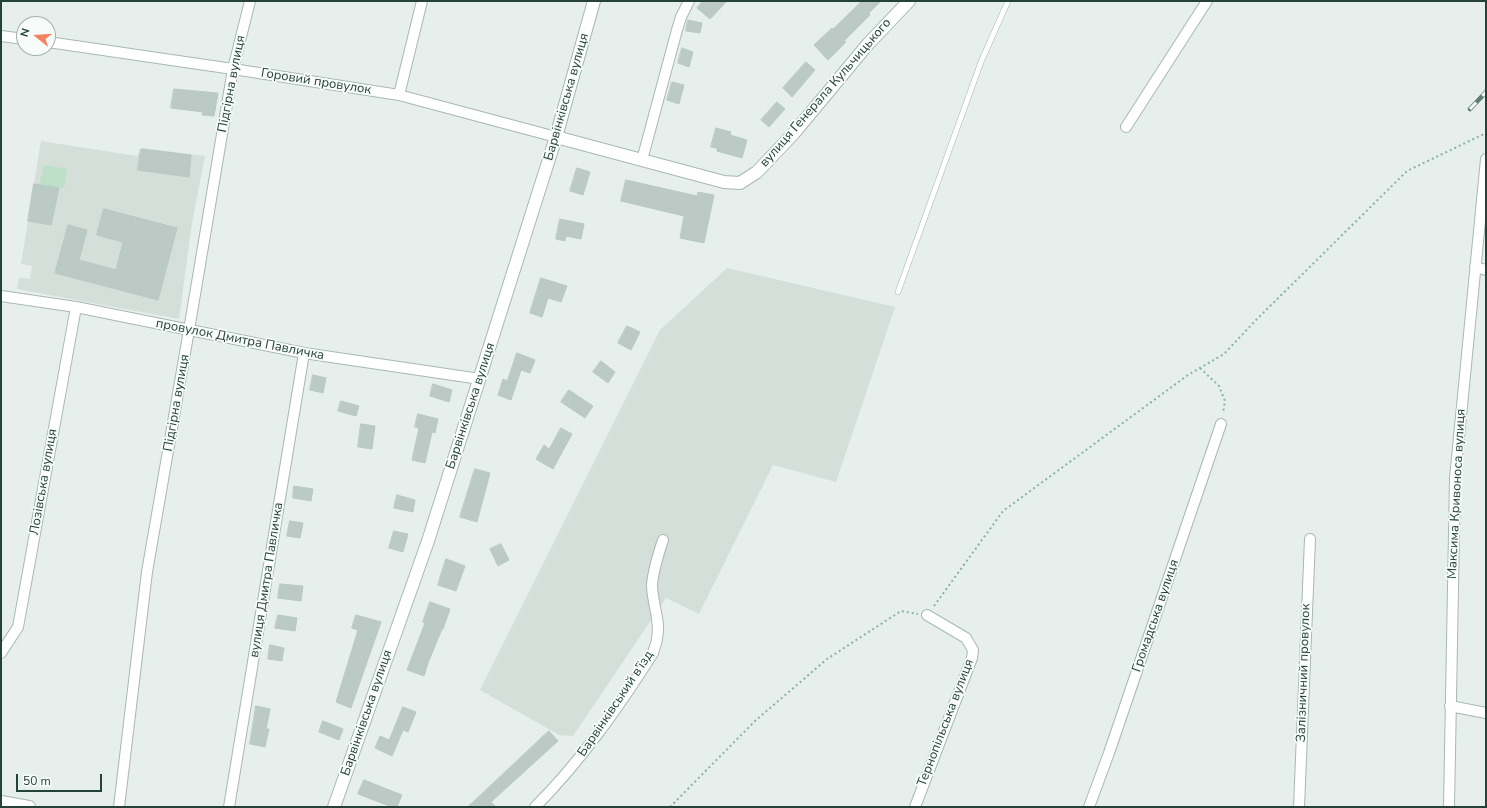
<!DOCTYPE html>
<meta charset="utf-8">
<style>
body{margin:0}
#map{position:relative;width:1487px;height:808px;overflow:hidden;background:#e6efeb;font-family:"Nunito Sans",sans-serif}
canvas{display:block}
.frame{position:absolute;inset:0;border:2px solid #24423a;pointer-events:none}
.north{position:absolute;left:16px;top:16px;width:40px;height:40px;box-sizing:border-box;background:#f7fbf9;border:1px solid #a3b1ad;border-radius:50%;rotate:287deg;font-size:11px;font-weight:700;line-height:16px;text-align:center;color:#24423a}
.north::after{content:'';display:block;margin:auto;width:14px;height:18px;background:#f4845f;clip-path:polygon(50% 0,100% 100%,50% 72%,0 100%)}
.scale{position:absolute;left:16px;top:774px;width:86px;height:18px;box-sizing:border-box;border:2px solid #24423a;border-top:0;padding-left:5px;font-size:12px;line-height:14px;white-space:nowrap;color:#24423a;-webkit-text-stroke:3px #f7fbf9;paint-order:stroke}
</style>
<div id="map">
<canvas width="1487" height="808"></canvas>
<div class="frame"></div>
<div class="north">N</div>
<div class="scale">50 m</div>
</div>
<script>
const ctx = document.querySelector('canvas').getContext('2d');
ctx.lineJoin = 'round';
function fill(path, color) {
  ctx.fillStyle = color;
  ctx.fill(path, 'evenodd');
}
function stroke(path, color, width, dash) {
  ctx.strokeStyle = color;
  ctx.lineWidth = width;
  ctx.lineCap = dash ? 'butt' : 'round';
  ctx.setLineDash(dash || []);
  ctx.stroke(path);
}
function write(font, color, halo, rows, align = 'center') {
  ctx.font = font + ' "Nunito Sans",sans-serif';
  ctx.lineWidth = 3.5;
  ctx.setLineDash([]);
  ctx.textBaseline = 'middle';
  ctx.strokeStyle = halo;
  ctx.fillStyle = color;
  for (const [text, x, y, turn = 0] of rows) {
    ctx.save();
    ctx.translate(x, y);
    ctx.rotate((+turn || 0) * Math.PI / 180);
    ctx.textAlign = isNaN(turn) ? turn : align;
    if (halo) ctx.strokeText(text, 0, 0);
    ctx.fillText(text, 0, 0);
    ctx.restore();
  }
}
fill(new Path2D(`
 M41 141 137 156 142 148 205 156 192 223 179 319 17 289 19 278 30 279 32 266 21 264Z
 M727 268 895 307 836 482 773 465 699 614 666 598 573 736 559 735 480 690 660 330Z`), '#d4dfda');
fill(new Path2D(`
 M44 165 67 169 64 188 39 185Z`), '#bfe0c8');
const building = new Path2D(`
 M703 1H727L710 19 697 8Z
 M862 1H881L869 13 870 15 844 41 846 42 828 60 814 45 832 28 833 29Z
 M688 20 702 23 700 33 686 31Z
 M682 48 693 52 689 67 678 63Z
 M806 62 815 70 792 97 783 88Z
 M672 82 684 85 679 104 667 100Z
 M174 89 218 93 214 116 202 115 203 112 171 108Z
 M777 102 785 109 769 127 761 120Z
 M716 128 731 132 730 135 747 140 742 158 717 151V148L711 147Z
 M141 149 191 155 189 177 138 170Z
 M577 168 590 172 583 195 570 191Z
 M626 180 697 196 698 192 714 195 704 243 680 238 684 216 621 201Z
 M34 184 59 188 51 225 28 221Z
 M104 209 177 228 158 300 55 273 68 225 87 230 79 260 116 270 123 242 97 235Z
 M560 219 584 224 581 239 566 236 565 241 556 239Z
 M541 278 567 286 561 302 548 298 542 317 530 313Z
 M627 326 640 332 631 350 618 343Z
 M517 353 535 360 530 373 521 370 511 400 498 395 503 379 507 381Z
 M601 361 615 372 608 383 593 372Z
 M313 375 326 378 323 393 310 390Z
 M433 384 452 390 449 402 430 396Z
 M569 390 593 406 585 418 561 402Z
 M341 401 359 406 356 416 338 411Z
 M418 414 438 419 435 433 432 432 425 463 412 460 419 428 415 427Z
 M361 424 375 426 372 449 358 447Z
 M561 428 572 434 553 469 536 459 544 445 549 449Z
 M475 469 490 473 477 522 460 517Z
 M294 486 313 489 311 501 293 498Z
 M397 495 415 500 413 512 394 508Z
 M290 521 303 523 300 538 287 536Z
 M394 531 408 534 403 552 389 548Z
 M501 544 509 560 498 566 490 549Z
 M446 559 465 566 456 591 438 585Z
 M280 584 303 586 301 601 278 598Z
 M430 602 450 609 443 629H442L428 663 424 676 407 670 425 623 423 622Z
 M278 615 297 618 295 631 275 628Z
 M356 615 381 622 351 708 336 702 358 630 352 628Z
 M270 645 284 648 282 661 268 659Z
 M256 706 270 709 266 729H269L265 747 250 744Z
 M403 707 416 712 408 732 403 730 392 756 375 748 380 736 389 740Z
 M323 721 343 729 339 740 319 732Z
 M549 731 558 741 491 802 496 807H468Z
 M364 780 402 795 397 807H392L358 794Z`);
fill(building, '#bbcac4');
stroke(building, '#b8c9c2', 1);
const service = new Path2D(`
 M898 292 981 62 1008 1`);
const minor = new Path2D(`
 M1 36 24 39
 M48 42 233 69 399 95 556 137
 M399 95 422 1
 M1126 127 1207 1
 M642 160 677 30 681 17 689 1
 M1475 267 1486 270
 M1 296 76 307 304 353 480 379
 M1 653 18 627 76 307
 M1450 706 1486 713
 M119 807 147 572 189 330 233 69 250 1
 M229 807 304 353
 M535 807C581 761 618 708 653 653 654 648 657 643 657 638 661 621 652 603 652 585 653 570 658 555 663 540
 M915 807 972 658 973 650 966 638 927 615
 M1089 807 1109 753 1221 424
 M1299 807 1310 539
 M1449 807 1455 478 1486 159`);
const tertiary = new Path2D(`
 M556 137 724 182 740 183 757 172 794 133 868 44 909 1
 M1 802 29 807
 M334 807 428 541 556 137 594 1`);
stroke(service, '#a8b8b2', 6);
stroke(minor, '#a8b8b2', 12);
stroke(tertiary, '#a8b8b2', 14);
stroke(new Path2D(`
 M1200 368 1219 386 1225 401 1223 413
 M934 606 1003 511 1188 375 1224 354 1256 320 1407 171 1486 133
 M670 807 755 721 827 659 901 611 918 614`), '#86b3a5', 2, [2, 3]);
stroke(service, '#fff', 5);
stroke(minor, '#fff', 10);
stroke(tertiary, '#fff', 12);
const rail = new Path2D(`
 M1470 109 1486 92`);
stroke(rail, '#5f7d75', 4.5);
stroke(rail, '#f7fbf9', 3, [9]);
write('13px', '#24423a', '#f7fbf9', [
 ["Горовий провулок",316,82,9],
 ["Підгірна вулиця",232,84,-79],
 ["вулиця Генерала Кульчицького",826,93,-49],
 ["Барвінківська вулиця",567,97,-74],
 ["провулок Дмитра Павличка",240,340,11],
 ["Підгірна вулиця",177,403,-80],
 ["Барвінківська вулиця",471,406,-72],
 ["Лозівська вулиця",44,482,-80],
 ["Максима Кривоноса вулиця",1457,494,-87],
 ["вулиця Дмитра Павличка",267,580,-81],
 ["Громадська вулиця",1156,616,-71],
 ["Залізничний провулок",1304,673,-88],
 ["Барвінківський в’їзд",616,704,-56],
 ["Барвінківська вулиця",367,713,-71],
 ["Тернопільська вулиця",946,723,-69]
]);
</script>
